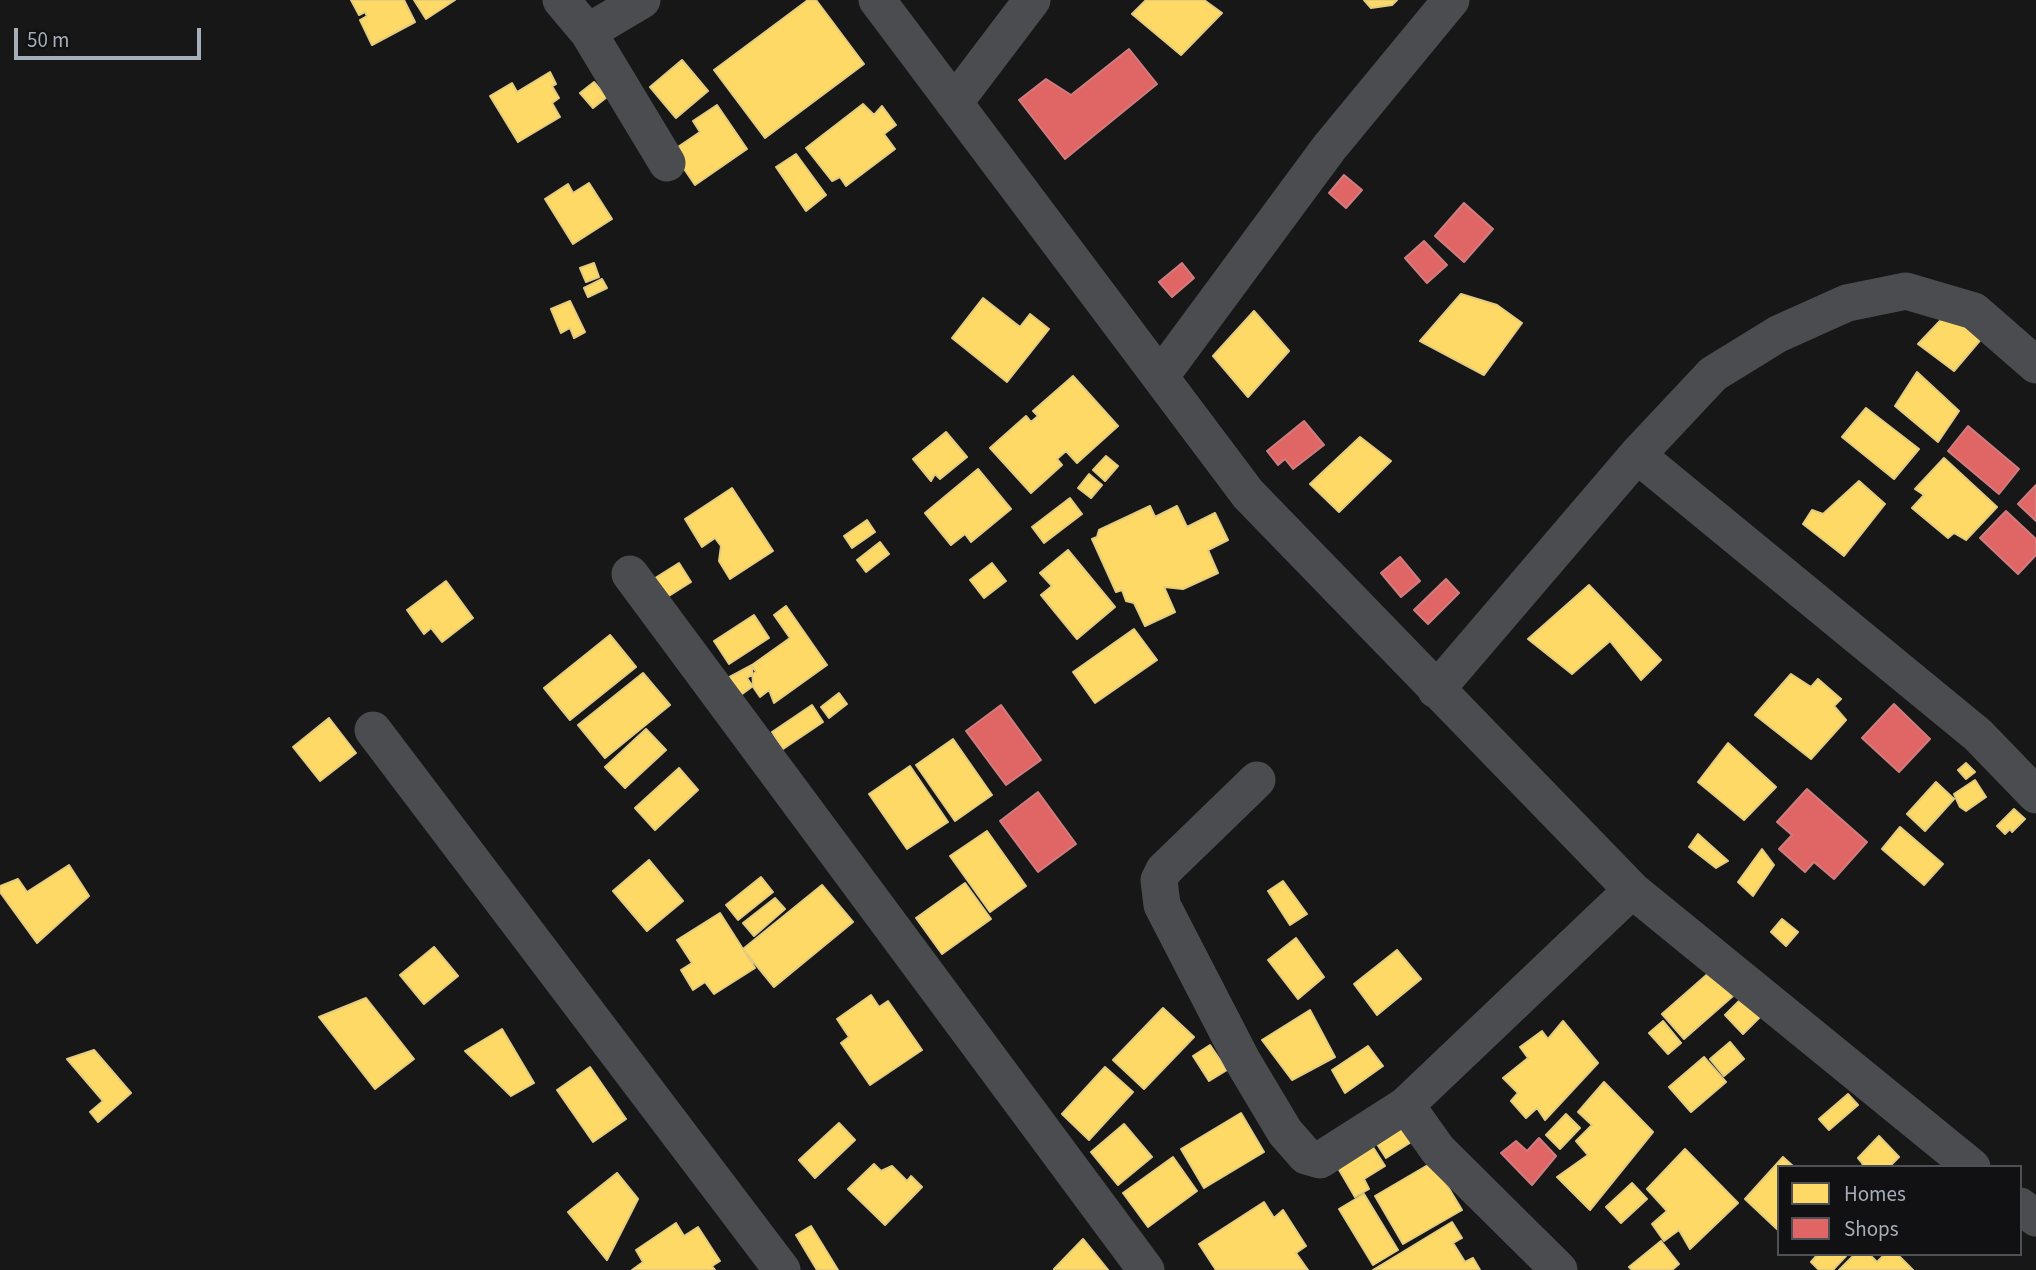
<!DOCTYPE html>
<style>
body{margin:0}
#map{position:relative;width:2036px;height:1270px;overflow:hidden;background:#171717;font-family:"Source Sans 3",sans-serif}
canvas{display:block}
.legend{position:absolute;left:1777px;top:1165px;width:245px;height:91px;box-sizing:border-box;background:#111113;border:2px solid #4d5055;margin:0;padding:9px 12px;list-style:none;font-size:21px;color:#a6aeb9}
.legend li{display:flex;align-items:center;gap:14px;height:35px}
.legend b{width:35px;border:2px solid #4d5055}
.scale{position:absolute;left:14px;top:28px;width:187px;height:32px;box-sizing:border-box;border:4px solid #a6aeb9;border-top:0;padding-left:9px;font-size:21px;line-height:24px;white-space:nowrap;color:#a6aeb9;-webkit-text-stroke:5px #111113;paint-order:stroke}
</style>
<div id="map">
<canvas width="2036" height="1270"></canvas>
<ul class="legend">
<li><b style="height:19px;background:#ffd966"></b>Homes</li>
<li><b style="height:19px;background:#e06666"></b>Shops</li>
</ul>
<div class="scale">50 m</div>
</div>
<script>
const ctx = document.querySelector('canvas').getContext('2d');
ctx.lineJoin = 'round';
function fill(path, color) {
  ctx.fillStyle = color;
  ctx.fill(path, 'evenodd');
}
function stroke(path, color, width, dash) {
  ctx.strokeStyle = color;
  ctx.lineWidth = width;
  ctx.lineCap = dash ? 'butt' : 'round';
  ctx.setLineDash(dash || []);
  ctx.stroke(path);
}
const homes = new Path2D(`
 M351 0H404L415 22 372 45 360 20 367 16 365 12 359 15Z
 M414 0H455L426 19Z
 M808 0H816L864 64 765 138 714 70Z
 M1146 0H1204L1222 13 1181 55 1132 14Z
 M1364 0H1397L1392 5 1371 8Z
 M682 60 708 91 676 118 650 87Z
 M550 72 556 84 552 86 559 98 552 103 560 117 518 142 490 96 512 83 517 92Z
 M594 82 607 97 593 108 580 93Z
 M863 104 874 115 882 106 896 125 884 134 895 149 846 186 840 177 832 181 806 148Z
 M717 105 747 149 695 185 672 151 700 132 693 121Z
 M796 154 826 195 806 211 776 167Z
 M589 183 612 219 573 244 545 199 568 184 573 193Z
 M594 263 599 277 586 282 580 268Z
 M602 279 607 288 588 297 584 288Z
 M1461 294 1497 305 1522 323 1484 375 1420 341Z
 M983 298 1020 327 1030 314 1049 329 1007 382 952 338Z
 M570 301 585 332 574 338 570 328 561 333 551 309Z
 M1957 303 1988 331 1954 371 1918 344Z
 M1254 311 1289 351 1248 397 1213 356Z
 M1917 372 1959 411 1938 442 1895 406Z
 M1073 376 1118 426 1077 463 1066 451 1057 459 1062 465 1031 493 990 448 1026 416 1031 422 1038 416 1033 411Z
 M1866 408 1919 449 1894 479 1842 437Z
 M946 432 967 457 940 479 935 474 931 481 913 459Z
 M1360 437 1391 461 1339 512 1310 484Z
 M1106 456 1118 466 1105 481 1093 470Z
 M1944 458 1997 507 1966 540 1954 533 1948 538 1912 508 1924 495 1915 489Z
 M978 469 1011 509 971 542 965 534 951 545 925 513Z
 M1089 474 1102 485 1091 498 1078 488Z
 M1859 481 1885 504 1844 556 1803 524 1812 510 1823 514Z
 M732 488 773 551 730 579 719 561 721 546 715 538 702 547 685 519Z
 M1070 498 1082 514 1044 543 1032 527Z
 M1150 506 1155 517 1177 506 1187 527 1215 513 1228 540 1208 550 1218 573 1183 589 1164 587 1175 612 1145 626 1134 603 1126 601 1122 590 1116 592 1092 539 1097 537 1099 530Z
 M867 520 875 532 852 548 844 536Z
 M880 542 889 554 866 572 857 560Z
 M1068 550 1115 607 1077 639 1041 595 1052 586 1040 573Z
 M679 563 691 582 664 599 652 580Z
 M992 563 1006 581 984 598 970 580Z
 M446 581 473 618 442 642 431 628 424 634 407 610Z
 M1589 585 1661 660 1641 680 1610 641 1572 674 1528 639Z
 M786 606 827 665 774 703 769 690 760 697 747 678 756 672 752 665 790 638 774 615Z
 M754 615 769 638 729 664 714 641Z
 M1134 629 1157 660 1095 703 1073 672Z
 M610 635 636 667 570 720 544 688Z
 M752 665 753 686 734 700 724 680Z
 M643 673 670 705 605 758 578 725Z
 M1791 674 1811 687 1818 679 1841 699 1834 706 1846 720 1811 759 1755 715Z
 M839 693 847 704 829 718 821 707Z
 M812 705 823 722 783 749 772 732Z
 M329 718 356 753 320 781 293 747Z
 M646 729 666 750 625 788 605 767Z
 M953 739 992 795 955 821 916 765Z
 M1728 743 1776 787 1744 820 1698 782Z
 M1966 763 1975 772 1966 779 1958 770Z
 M910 766 948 822 907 849 869 794Z
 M679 768 698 790 655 830 635 808Z
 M1975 780 1986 797 1966 811 1960 807 1954 794Z
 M1936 782 1954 799 1925 831 1907 814Z
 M2014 809 2025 819 2012 832 2010 829 2005 834 1997 826Z
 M1900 827 1943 864 1924 885 1882 849Z
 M987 831 1026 886 990 912 950 856Z
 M1698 834 1728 861 1716 868 1689 847Z
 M1762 849 1774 865 1753 896 1738 882Z
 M649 860 683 901 647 931 613 891Z
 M69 865 89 896 37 943 0 892V886L18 879 27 892Z
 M761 877 773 892 738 920 726 905Z
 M1283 881 1307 914 1290 925 1268 891Z
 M965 883 991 919 942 954 916 918Z
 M822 885 853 922 774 987 743 949Z
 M775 898 785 909 754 936 743 923Z
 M720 913 755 968 714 994 705 982 693 990 681 970 692 963 677 940Z
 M1782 919 1798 932 1786 946 1771 932Z
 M1296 938 1324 977 1298 999 1268 960Z
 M434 947 458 976 424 1004 400 975Z
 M1397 950 1421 979 1377 1015 1354 984Z
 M1711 971 1733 996 1684 1039 1662 1014Z
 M1748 992 1767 1010 1743 1034 1725 1015Z
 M871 995 879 1007 888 1001 922 1050 870 1085 841 1043 849 1037 837 1019Z
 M366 998 414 1059 375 1089 319 1017Z
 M1163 1008 1194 1037 1144 1089 1113 1060Z
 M1310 1010 1335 1057 1292 1080 1262 1040Z
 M1563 1021 1598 1063 1545 1120 1537 1108 1526 1118 1511 1101 1518 1093 1503 1078 1528 1058 1520 1047 1542 1031 1548 1039Z
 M1663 1021 1681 1043 1668 1054 1649 1033Z
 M502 1029 534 1083 511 1096 465 1051Z
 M1730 1042 1744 1059 1724 1076 1710 1059Z
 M1210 1045 1227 1070 1209 1081 1193 1056Z
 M1368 1046 1383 1066 1345 1093 1332 1070Z
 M94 1050 131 1093 98 1122 90 1112 103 1101 67 1059Z
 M1704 1057 1726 1082 1691 1112 1669 1087Z
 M590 1067 626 1119 593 1142 557 1090Z
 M1105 1067 1133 1092 1089 1140 1062 1114Z
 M1604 1082 1653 1132 1590 1210 1557 1177 1588 1155 1576 1141 1592 1125 1578 1112Z
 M1848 1094 1858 1105 1829 1130 1819 1119Z
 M1241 1113 1264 1152 1204 1188 1181 1149Z
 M1566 1114 1580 1128 1560 1149 1546 1135Z
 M1407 1117 1419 1137 1386 1158 1373 1138Z
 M839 1123 855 1140 815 1178 799 1160Z
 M1124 1124 1152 1157 1118 1185 1091 1152Z
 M1879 1136 1899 1157 1889 1167H1861L1863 1164 1858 1158Z
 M1371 1144 1385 1166 1364 1179 1369 1189 1355 1197 1338 1168Z
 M1685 1149 1738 1203 1690 1249 1679 1230 1664 1241 1652 1224 1667 1211 1647 1189Z
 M1173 1157 1197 1191 1148 1227 1123 1193Z
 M1783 1157 1794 1167H1779V1231L1745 1199Z
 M1433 1162 1462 1210 1403 1244 1375 1196Z
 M874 1164 881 1171 892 1166 907 1181 911 1176 922 1187 885 1225 848 1189Z
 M617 1173 638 1199 607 1260 568 1212Z
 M1632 1183 1647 1199 1621 1223 1606 1207Z
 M1364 1194 1398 1250 1373 1265 1339 1209Z
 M1264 1202 1274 1218 1283 1210 1306 1246 1296 1253 1308 1270H1216L1199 1244Z
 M1452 1222 1462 1238 1453 1243 1465 1262 1473 1258 1480 1270H1373Z
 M676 1223 684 1236 698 1227 720 1261 712 1266 715 1270H632L643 1262 636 1250Z
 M811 1226 838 1270H817L796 1235Z
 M1083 1239 1108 1270H1054V1269Z
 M1661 1241 1679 1264 1672 1270H1632L1629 1267Z
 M1818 1254H1844L1846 1256 1833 1270H1819L1811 1262Z
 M1855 1254H1869L1877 1262 1885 1254H1897L1913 1270H1839Z`);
fill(homes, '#ffd966');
stroke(homes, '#e4cc7f', 2);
const shops = new Path2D(`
 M1129 49 1157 84 1065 159 1019 100 1046 79 1071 95Z
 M1344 175 1362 190 1346 208 1329 193Z
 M1464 203 1493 229 1464 262 1435 236Z
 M1424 241 1447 265 1427 283 1405 258Z
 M1182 263 1194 278 1172 297 1159 282Z
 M1304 421 1324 445 1293 469 1285 459 1278 465 1267 451Z
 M1968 426 2019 469 1999 494 1948 451Z
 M2036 485V521L2018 504Z
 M2006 511 2036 539V555L2018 574 1980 538Z
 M1400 557 1420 581 1401 597 1381 573Z
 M1446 579 1459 593 1428 624 1414 610Z
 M1894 704 1930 739 1899 772 1862 738Z
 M1001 705 1041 760 1006 785 966 731Z
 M1807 789 1867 842 1834 879 1814 862 1805 872 1779 849 1792 835 1777 822Z
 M1038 792 1076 844 1038 872 1000 821Z
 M1539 1138 1556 1156 1532 1185 1501 1153 1516 1141 1527 1151Z`);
fill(shops, '#e06666');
stroke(shops, '#cf7c7f', 2);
stroke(new Path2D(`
 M561 0 588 32 667 163
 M877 0 1248 494 1632 890 1972 1167
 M588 32 642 0
 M954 103 1032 0
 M1160 377 1329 148 1451 0
 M1637 455 1978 735 2036 795
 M630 574 1146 1270
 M1436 690 1637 455 1713 374 1778 334 1847 303 1906 291 1974 311 2036 365
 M373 730 782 1270
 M1257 780 1164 870 1159 880 1162 905 1242 1060 1285 1132 1306 1156 1320 1160 1406 1105
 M2020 1206 2036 1218
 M1559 1270 1438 1150 1406 1105 1632 890`), '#4a4c50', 37);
</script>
